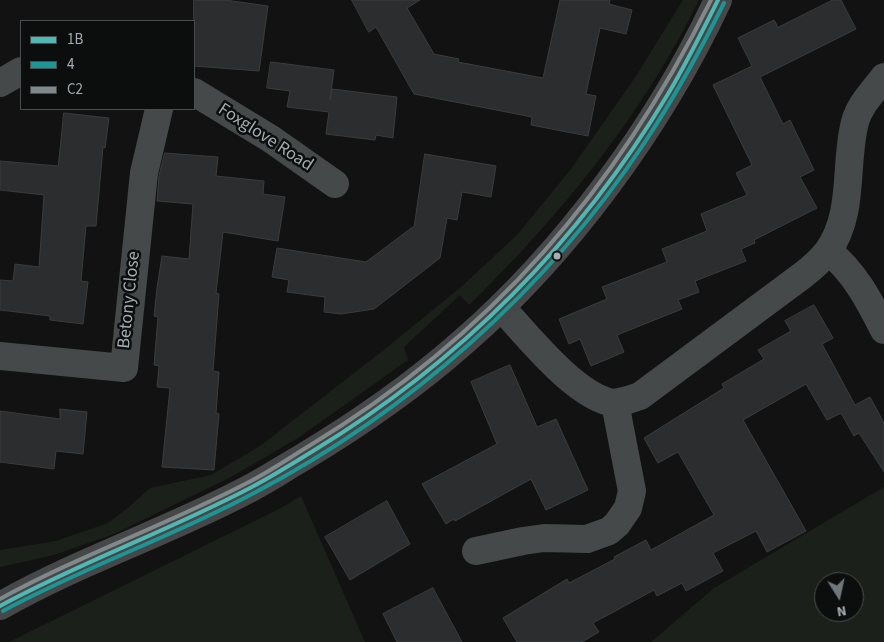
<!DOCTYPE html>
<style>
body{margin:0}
#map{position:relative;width:884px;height:642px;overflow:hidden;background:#121212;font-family:"Source Sans 3",sans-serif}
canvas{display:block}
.legend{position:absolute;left:20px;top:20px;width:175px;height:90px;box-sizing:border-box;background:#0c0d0d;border:1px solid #484d4f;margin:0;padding:6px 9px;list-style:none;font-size:15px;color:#a3adb3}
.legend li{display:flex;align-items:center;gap:10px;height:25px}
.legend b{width:25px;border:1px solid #484d4f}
.north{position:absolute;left:814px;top:572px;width:50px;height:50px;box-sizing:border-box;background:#0c0d0d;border:1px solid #484d4f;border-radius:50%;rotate:170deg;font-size:14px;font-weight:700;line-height:20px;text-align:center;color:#a3adb3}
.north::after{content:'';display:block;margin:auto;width:18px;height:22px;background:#70777b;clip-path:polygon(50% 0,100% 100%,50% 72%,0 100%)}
</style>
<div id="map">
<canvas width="884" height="642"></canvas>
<ul class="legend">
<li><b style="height:6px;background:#50b7b3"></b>1B</li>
<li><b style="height:6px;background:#1c9694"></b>4</li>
<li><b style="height:6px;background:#80888a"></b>C2</li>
</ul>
<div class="north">N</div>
</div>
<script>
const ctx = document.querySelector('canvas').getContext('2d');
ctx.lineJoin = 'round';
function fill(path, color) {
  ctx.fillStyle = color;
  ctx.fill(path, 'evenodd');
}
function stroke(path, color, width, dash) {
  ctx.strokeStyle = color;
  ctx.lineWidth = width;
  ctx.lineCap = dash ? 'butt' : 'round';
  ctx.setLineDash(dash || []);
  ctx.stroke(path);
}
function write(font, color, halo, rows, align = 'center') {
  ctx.font = font + ' "Source Sans 3",sans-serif';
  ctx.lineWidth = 5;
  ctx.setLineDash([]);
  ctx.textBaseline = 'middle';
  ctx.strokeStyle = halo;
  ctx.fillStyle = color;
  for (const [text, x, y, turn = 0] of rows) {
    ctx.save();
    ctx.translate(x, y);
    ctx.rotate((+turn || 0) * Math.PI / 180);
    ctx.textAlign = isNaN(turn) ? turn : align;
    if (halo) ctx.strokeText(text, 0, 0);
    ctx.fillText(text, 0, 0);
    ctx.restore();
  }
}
fill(new Path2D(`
 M683 0H699C643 115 560 216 469 305L460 295 404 347 408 360 298 438 231 477 114 534 54 555 0 567V550L56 541 108 523 129 507 150 488 211 475 260 446 385 349 461 287 517 235 571 169 636 76Z
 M884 487V642H651L714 588ZM824 582H854V612H824Z
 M301 496 365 642H9L279 509Z`), '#1b201a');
const building = new Path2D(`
 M194 0H225L268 6 259 71 194 66Z
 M352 0H420L407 8 434 54 459 59 458 62 543 78 560 0H610L609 4 632 10 626 34 600 28 586 94 596 96 588 136 531 125 532 117 414 94 376 27 369 32Z
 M833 0H841L856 29 760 77 783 124 790 120 814 170 800 177 817 208 754 240 755 243 741 249 746 261 695 281 699 292 678 300 682 309 617 335 624 352 591 366 580 339 569 344 559 319 607 299 602 287 667 262 662 249 707 231 701 214 747 195 736 173 752 165 713 85 752 66 738 38 774 20 778 27Z
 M271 62 334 70 330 100 332 89 397 97 393 138 376 135 375 140 326 134 329 112 287 107 290 91 267 88Z
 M64 113 109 118 105 148 103 147 96 226H86L81 281 88 282 83 324 50 320V316L0 310V280L13 281 15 264 39 267 44 195 0 190V161L58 166Z
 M165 153 218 157 216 176 264 181 263 194 285 197 278 241 223 232 216 293 219 294 213 371 219 372 216 413 219 414 214 470 162 467 170 388 157 387 159 366 154 365 158 317 154 316 157 288 162 256 189 259 193 204 157 201 159 176Z
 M425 154 496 166 491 197 462 192 457 220 447 218 440 258 374 309 341 314 324 312 325 297 287 292 289 280 272 277 277 248 366 262 414 226Z
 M814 305 833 338 822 344 855 405 870 397 884 423V472L859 433 854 436 841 413 827 420 806 384 743 420 806 531 767 552 756 531 713 553 723 571 686 591 682 583 657 596 654 590 593 623 599 632 582 642H517L503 618 567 579 569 583 615 559 614 557 646 540 651 550 714 515 678 452 658 463 644 438 724 388 722 384 764 359 758 350 791 331 785 321Z
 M510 365 537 427 556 419 588 490 546 510 531 479 455 521 454 519 446 524 422 484 497 444 471 382Z
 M60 409 87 412 83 454 56 451 54 469 0 462V411L60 419Z
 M387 501 410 544 350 580 325 537Z
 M433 588 462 642H397L383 614Z`);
fill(building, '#2c2d2e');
stroke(building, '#3a3d3e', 1);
stroke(new Path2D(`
 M0 83 21 71
 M194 92 271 139 335 184
 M828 251C854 271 870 302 884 330
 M501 307C527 335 577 399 615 403
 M0 356 124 368 144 173 159 109
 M476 551 523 541 544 538 587 539 609 531 617 524 628 508 632 491 615 403 628 400 640 396 803 275C812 268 821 260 828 251 855 213 844 164 855 122 860 104 873 92 884 77`), '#46494a', 28);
stroke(new Path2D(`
 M0 606C77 562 162 534 241 493 262 483 281 470 300 459 357 425 412 387 462 343 567 252 659 126 718 0`), '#454748', 28);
stroke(new Path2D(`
 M0 606C81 562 168 531 250 488 271 477 292 464 313 451 460 362 579 242 668 94 686 64 702 32 718 0`), '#50b7b3', 4);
stroke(new Path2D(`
 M3 611C84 567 172 537 254 493 410 411 547 290 645 142 674 98 700 51 724 3`), '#1c9694', 4);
stroke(new Path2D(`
 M0 599C80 555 167 525 247 483 269 472 289 458 309 446 492 335 616 190 711 0`), '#80888a', 4);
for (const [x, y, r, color] of [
 [557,256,4.5,"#a3adb3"]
]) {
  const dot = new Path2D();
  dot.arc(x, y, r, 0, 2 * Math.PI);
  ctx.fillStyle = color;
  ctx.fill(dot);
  stroke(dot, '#0c0d0d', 2);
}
write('18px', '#a3adb3', '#0c0d0d', [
 ["Foxglove Road",265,138,33],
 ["Betony Close",130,300,-84]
]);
</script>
